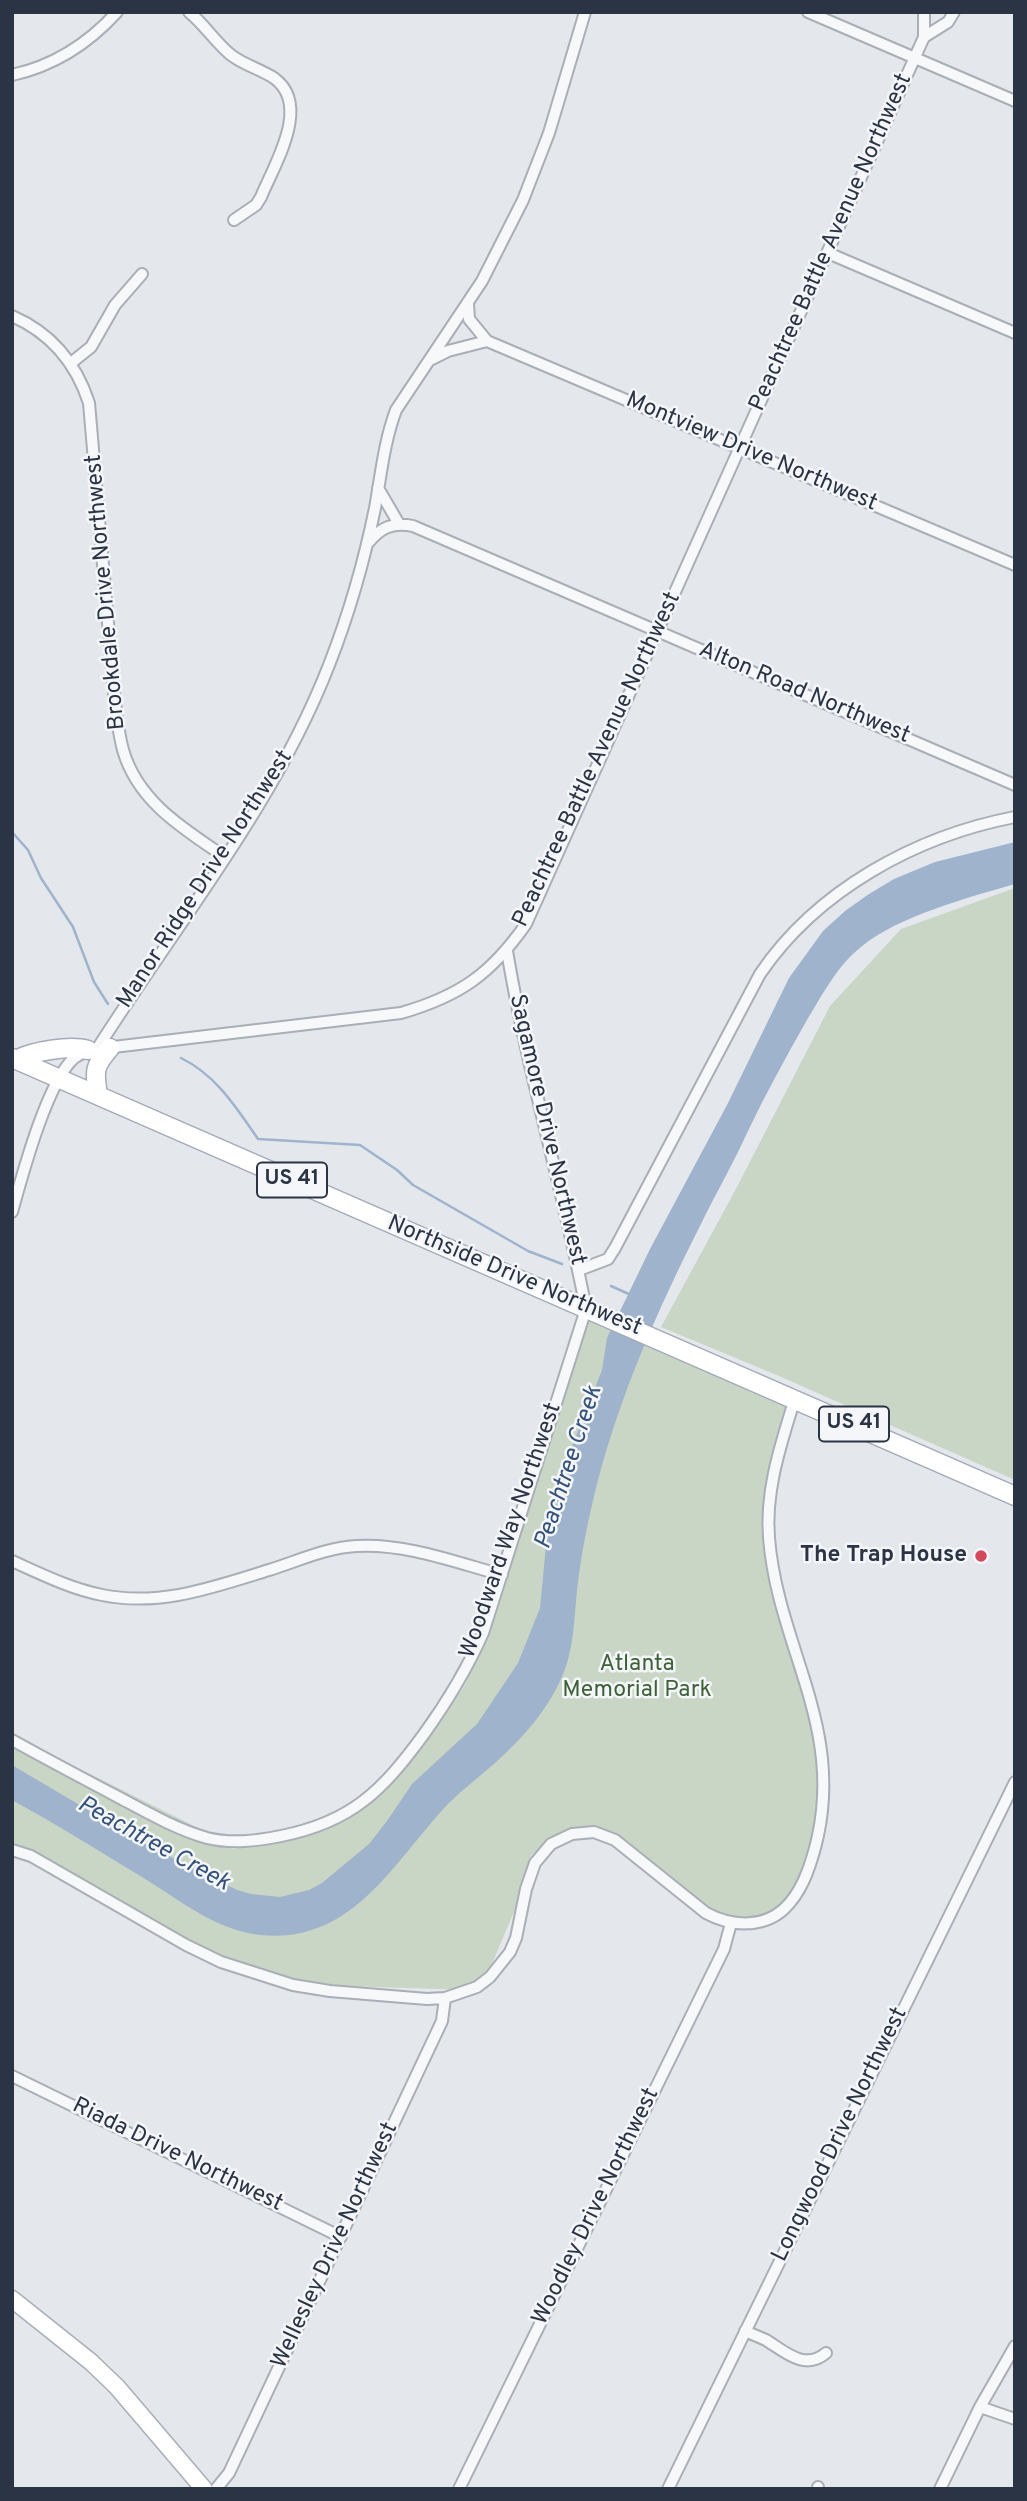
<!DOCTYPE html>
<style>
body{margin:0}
#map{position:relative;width:1027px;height:2501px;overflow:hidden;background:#e4e7ec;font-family:Overpass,sans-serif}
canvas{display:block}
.frame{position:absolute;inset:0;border:14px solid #2b3445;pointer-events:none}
</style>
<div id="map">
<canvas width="1027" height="2501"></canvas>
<div class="frame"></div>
</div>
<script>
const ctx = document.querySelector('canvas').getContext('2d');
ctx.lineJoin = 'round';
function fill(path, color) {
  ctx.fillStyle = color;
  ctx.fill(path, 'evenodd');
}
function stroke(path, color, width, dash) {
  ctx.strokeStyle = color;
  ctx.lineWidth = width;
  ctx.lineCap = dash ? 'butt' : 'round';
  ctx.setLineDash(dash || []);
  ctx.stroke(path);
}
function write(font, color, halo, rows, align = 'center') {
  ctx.font = font + ' Overpass,sans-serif';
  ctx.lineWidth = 5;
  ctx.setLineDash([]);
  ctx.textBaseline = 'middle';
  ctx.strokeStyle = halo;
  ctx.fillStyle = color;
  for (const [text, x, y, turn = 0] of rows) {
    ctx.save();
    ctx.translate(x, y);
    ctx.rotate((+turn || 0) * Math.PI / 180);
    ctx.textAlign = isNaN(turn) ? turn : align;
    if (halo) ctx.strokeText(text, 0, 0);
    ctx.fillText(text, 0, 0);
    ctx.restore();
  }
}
fill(new Path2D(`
 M1015 888V1480L779 1376 661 1327 737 1187 830 1006 901 929Z
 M586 1303 786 1405 769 1474 767 1543 823 1776 822 1846 777 1918 732 1926 610 1834 570 1830 531 1855 519 1900 489 1971 467 1990 343 1986 238 1970 12 1848V1735L194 1826 233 1849 324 1831 365 1808 423 1747 465 1685 506 1579Z`), '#c9d6c5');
fill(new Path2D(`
 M1015 842V884C970 897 896 917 861 947 837 966 823 994 807 1020 786 1057 766 1093 748 1131 733 1164 715 1195 699 1228 658 1309 620 1395 597 1484 589 1516 582 1549 578 1582 574 1612 575 1644 564 1672 549 1709 523 1738 494 1764 479 1777 463 1789 449 1803 395 1859 354 1945 260 1935 215 1930 180 1900 142 1877 99 1851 56 1824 12 1800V1765L149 1846 237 1890 251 1894 280 1897 309 1890 322 1883 369 1844 387 1821 412 1784 477 1724 518 1663 540 1608 547 1535 557 1492 565 1464 602 1370 607 1338 650 1249 727 1105 789 978 823 931 845 911 869 894 894 879 935 862Z`), '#9fb4cc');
stroke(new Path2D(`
 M12 832 28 850 41 878 73 927 94 982 108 1004
 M181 1058C216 1075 236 1107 258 1139L360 1145 397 1170 413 1185 528 1251 562 1264
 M611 1286 631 1295`), '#9fb4cc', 2.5);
const street = new Path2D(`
 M189 12C205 25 215 42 231 55 244 65 260 69 274 78 312 105 274 165 261 197L256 205 234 220
 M808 12 1015 101
 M924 37 948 22 954 12
 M12 75C53 66 89 43 117 12
 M828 253 1015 333
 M468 304 469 319 487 341 1015 565
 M12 316C51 333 76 363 89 403L114 692C116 712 118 731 123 750 138 802 184 829 225 857
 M432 359 448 351 487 341
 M71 363 91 347 115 305 142 274
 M378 488 399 524
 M368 543C381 527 393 522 413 526L1015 785
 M97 1049C177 923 274 806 329 665 349 614 364 562 375 508 381 475 384 442 396 410L482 281 523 200 549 133 585 12
 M12 1212C22 1176 47 1082 74 1058 78 1055 83 1053 88 1050L401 1013C460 996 491 974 526 924L924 37V12
 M579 1270 608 1259 615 1248 760 974C817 890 916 836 1015 817
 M12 1561C41 1574 71 1589 102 1595 160 1607 214 1587 269 1570 298 1561 325 1548 356 1546 405 1543 455 1562 502 1575
 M12 1740C48 1760 84 1779 120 1798 148 1813 176 1829 207 1838 232 1844 256 1841 281 1836 352 1822 383 1790 424 1734 447 1702 467 1669 483 1633L586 1309C563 1189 527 1071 507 951
 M12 1850 31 1856 186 1945 221 1962 293 1985 330 1991 427 1999 445 1998 477 1987 490 1977 510 1952 516 1938 526 1889 535 1863 551 1844 572 1834 594 1832 615 1840 706 1913C730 1926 762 1929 784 1909 801 1893 809 1870 815 1848 847 1729 778 1649 769 1538 765 1490 781 1444 795 1398
 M12 2076 341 2237
 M745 2331C752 2334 759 2337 766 2340 785 2352 805 2371 826 2353
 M980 2407 1015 2419
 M818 2487V2489
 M216 2489 229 2473 442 2021 445 1998
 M459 2489 724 1949 731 1923
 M668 2489 1015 1782
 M940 2489 980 2407 1015 2346`);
const secondary = new Path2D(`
 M12 2299 91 2362 117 2387 204 2489`);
const primary = new Path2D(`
 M12 1058 1015 1496
 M16 1060C33 1051 70 1045 88 1050
 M98 1095C94 1071 94 1066 110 1048`);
stroke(street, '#a9aeb7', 14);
stroke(secondary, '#a9aeb7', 19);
stroke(primary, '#a3abb8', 21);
stroke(street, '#f7f8fa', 10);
stroke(secondary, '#fff', 16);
stroke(primary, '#fff', 18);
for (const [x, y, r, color] of [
 [981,1556,7,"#d1495b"]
]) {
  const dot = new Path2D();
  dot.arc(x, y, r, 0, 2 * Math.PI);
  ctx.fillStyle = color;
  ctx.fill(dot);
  stroke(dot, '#f4f6f9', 2.5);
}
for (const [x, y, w] of [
 [292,1180,70],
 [854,1424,70]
]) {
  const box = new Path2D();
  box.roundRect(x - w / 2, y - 17.5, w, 35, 5);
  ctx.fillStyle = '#f4f6f9';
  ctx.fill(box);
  stroke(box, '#2b3445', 2);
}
write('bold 21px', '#2b3445', null, [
 ["US 41",292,1180],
 ["US 41",854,1424]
]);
write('23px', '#2b3445', '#f4f6f9', [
 ["Peachtree Battle Avenue Northwest",832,243,-66],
 ["Montview Drive Northwest",751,453,23],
 ["Brookdale Drive Northwest",107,592,-95],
 ["Alton Road Northwest",804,694,23],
 ["Peachtree Battle Avenue Northwest",598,760,-65],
 ["Manor Ridge Drive Northwest",206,880,-57],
 ["Sagamore Drive Northwest",546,1130,77],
 ["Northside Drive Northwest",514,1277,23],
 ["Woodward Way Northwest",512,1531,-71],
 ["Longwood Drive Northwest",841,2135,-64],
 ["Riada Drive Northwest",177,2156,26],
 ["Woodley Drive Northwest",597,2207,-64],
 ["Wellesley Drive Northwest",336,2246,-65]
]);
write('bold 23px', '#2b3445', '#f4f6f9', [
 ["The Trap House",967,1556]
], 'right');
write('23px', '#3f6138', '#f4f6f9', [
 ["Atlanta",637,1665],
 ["Memorial Park",637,1691]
]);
write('italic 24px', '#34527a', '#f4f6f9', [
 ["Peachtree Creek",570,1468,-72],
 ["Peachtree Creek",153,1845,29]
]);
</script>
